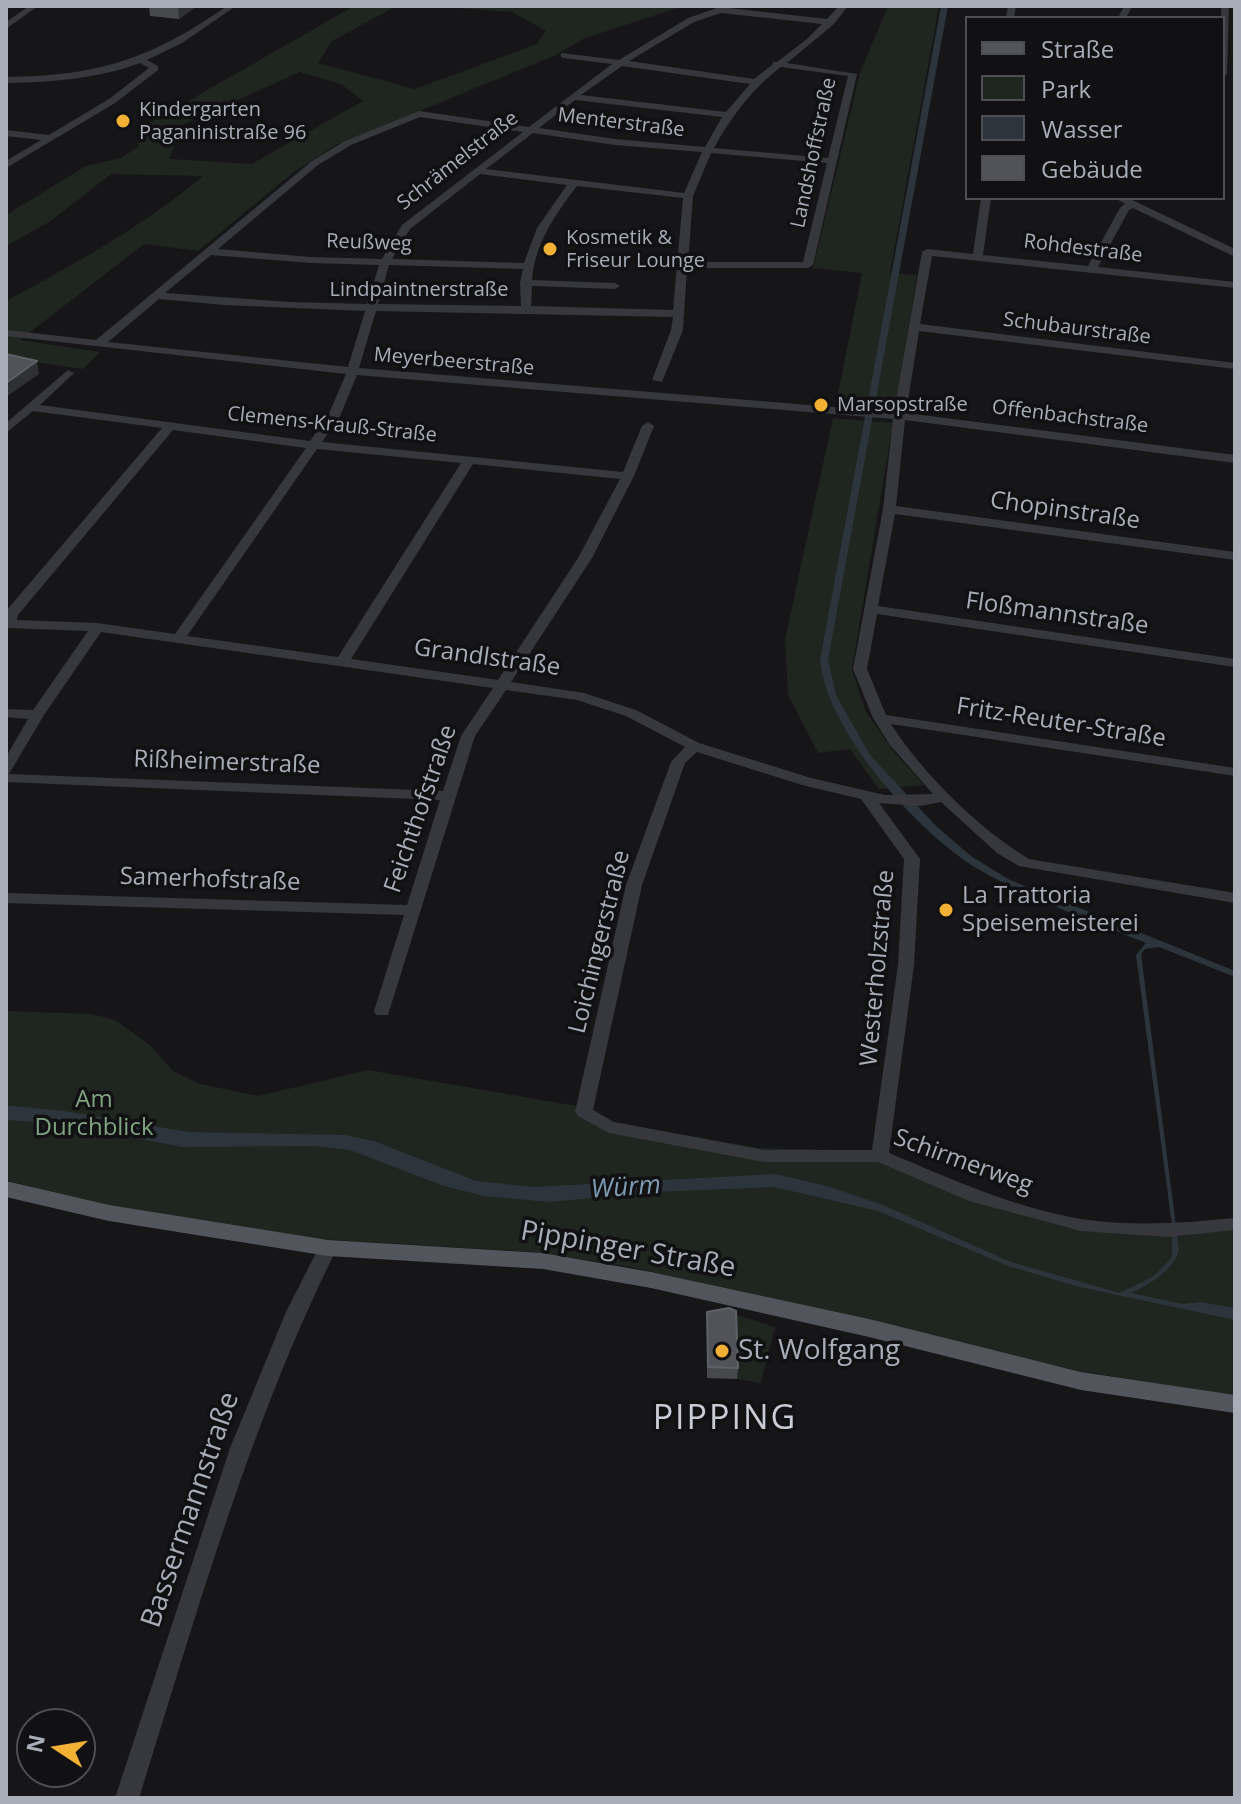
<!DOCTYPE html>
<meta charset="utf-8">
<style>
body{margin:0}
#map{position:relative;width:1241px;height:1804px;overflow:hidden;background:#161618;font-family:"Open Sans",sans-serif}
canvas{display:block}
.frame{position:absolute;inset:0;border:8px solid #a8adb8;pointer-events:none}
.legend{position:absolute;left:965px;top:16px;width:260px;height:184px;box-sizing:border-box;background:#111113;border:2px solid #4d4f55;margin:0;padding:10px 14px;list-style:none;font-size:24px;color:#a8adb8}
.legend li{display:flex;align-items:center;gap:16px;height:40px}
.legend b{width:40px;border:2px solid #4d4f55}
.north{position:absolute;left:16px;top:1708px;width:80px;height:80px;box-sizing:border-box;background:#111113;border:2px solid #4d4f55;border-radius:50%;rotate:282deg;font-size:22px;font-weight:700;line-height:32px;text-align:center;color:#a8adb8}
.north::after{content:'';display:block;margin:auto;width:28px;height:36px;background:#f2b134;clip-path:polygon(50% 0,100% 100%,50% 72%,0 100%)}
</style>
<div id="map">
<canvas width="1241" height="1804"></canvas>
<div class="frame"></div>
<ul class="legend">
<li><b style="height:10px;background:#53555c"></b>Straße</li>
<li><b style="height:22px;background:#1e261f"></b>Park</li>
<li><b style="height:22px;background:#2c353c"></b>Wasser</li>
<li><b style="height:22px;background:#525359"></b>Gebäude</li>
</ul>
<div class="north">N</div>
</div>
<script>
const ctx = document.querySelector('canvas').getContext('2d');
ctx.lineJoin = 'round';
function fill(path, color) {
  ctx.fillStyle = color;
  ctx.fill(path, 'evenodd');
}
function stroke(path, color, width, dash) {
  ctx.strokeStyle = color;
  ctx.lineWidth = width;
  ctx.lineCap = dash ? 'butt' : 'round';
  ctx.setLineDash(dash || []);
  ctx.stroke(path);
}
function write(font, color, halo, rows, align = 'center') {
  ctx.font = font + ' "Open Sans",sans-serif';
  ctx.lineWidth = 7;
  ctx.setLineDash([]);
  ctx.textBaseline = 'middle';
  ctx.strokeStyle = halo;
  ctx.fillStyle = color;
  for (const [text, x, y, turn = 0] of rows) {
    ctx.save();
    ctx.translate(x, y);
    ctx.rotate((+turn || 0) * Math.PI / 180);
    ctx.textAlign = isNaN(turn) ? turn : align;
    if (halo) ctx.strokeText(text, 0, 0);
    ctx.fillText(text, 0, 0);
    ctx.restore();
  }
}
fill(new Path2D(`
 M354 6H397L332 41 318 63 415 89 537 44 546 31 512 12 430 6H683L583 39 554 56 336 145 295 171 198 251 144 244 20 340 100 352 83 369 6 358V301C78 262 139 229 203 176L111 174 52 220 6 246V215L86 166 121 158 138 147 143 127ZM300 72 341 84 363 101 252 164 169 159 184 124Z
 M888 6H939L890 273 917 275 896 407 837 399 862 273 813 268 860 73Z
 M833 418 893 423 852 669 865 710 894 752 924 785 879 789 850 749 818 753 788 695 785 639Z
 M6 1011 92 1014 115 1020 149 1044 173 1071 200 1084 258 1096 368 1070 588 1108 612 1122 758 1148 880 1151 979 1193 1088 1223 1158 1227 1235 1220V1396L1080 1371 631 1267 535 1252 319 1239 86 1202 6 1180Z
 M737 1315 775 1327 761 1383 737 1379Z`), '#1e261f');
fill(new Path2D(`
 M941 6H948L828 660 836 695 870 755 936 826 971 856 1008 879 1235 971V977L1159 947 1145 949 1141 954 1179 1250C1173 1271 1150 1284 1131 1293L1183 1304 1200 1302 1235 1308V1320L1080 1287 1008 1266 878 1211 774 1187 654 1192 550 1202 484 1196 444 1186 350 1150 314 1146 182 1147 64 1124 6 1120V1106H11L64 1111 189 1132 345 1135 374 1141 476 1181 535 1187 775 1174 827 1186 883 1205 1011 1262 1120 1293 1154 1276 1172 1257V1225L1136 955 1146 943C1090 920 1031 900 978 869 918 833 827 732 820 660Z`), '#2c353c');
fill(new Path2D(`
 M29 6H38L6 29V22Z
 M227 6H236L182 43 147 60 158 66V70L115 103 6 168V161L41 140 6 136V130L49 135 109 99 149 68 140 63C97 79 52 82 6 83V77C98 76 151 59 227 6Z
 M839 6H848L834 24 787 63 857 74 813 265 808 268H687L683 330 662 382 652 380 671 330 673 317 376 311 359 368 894 412 922 252 927 249 973 254 981 198H991L983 255 1088 266 1120 208 1125 204 1115 198H1128L1235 249V256L1231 255 1133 208 1129 210 1098 267 1235 282V288L932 256 920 324 1235 363V369L919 331 906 413 1235 455V463L905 420 896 506 1235 552V560L895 514 878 606 1235 659V667L877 614 867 669 886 715 1235 768V776L891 724C922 773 979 829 1029 859L1235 893V903L1019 866 997 853 941 802 920 806 879 803 920 859 914 965 889 1153C951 1179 1015 1208 1081 1219 1133 1227 1184 1223 1235 1218V1230L1167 1237 1081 1231 969 1201 878 1162H764L609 1133 578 1116 575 1112 626 885 671 762 685 747 626 716 577 700 506 690 475 736 388 1015H376L374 1011 404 915 6 903V893L407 905 440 800 6 782V757L28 719 6 717V709L33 710 88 631 6 628V611L162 428 33 411 6 433V423L68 370 74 373 72 375 40 405 310 441 328 416 346 374 6 336V330L96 340 312 161 345 141 419 111 529 127 612 64 564 58 561 57V53L619 60 688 18 720 7 827 19ZM721 13 822 24 807 39 777 62H773L772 65 754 79 629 61 694 22ZM622 66 750 84 726 112 581 95ZM781 67 848 76 828 158 714 148C732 116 751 90 781 67ZM575 100 722 117 705 147 615 139 539 128ZM420 117 523 132 402 225 382 259 311 257 218 249 318 165 351 145ZM533 133 615 145 702 152 684 193 486 169ZM711 153 827 163 803 262H688L693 196ZM480 174 567 185 537 228 524 263 392 259 410 229ZM577 186 683 198 673 310 531 306 532 286 615 289 620 286 615 283 532 280C535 243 555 215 577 186ZM211 255 311 263 379 265 367 304 289 302 165 293ZM389 265 523 269 520 283 521 306 378 304ZM159 299 224 305 365 311 348 367 108 342ZM357 375 893 419 883 509 853 669 873 718 890 745 933 794 885 795 811 778 699 743 636 710 584 693 511 682 592 558 634 476 654 426 648 422 642 426 623 472 322 442 340 416ZM173 430 306 448 175 634 97 623 17 620 18 615ZM317 449 461 463 338 657 187 636ZM473 464 620 479 578 558 498 680 351 659ZM101 632 493 688 461 736 443 791 9 774 44 715ZM697 752 802 785 861 799 904 859 898 965 872 1150H764L614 1122 593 1110 642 885 685 763Z
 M1008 6H1016L1014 18H1006Z
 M1124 6H1132L1126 18H1118Z
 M1221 6H1229L1227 74 1223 77Z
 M328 1241 335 1243 337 1248C249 1425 198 1610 139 1798H115L230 1448 286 1312 321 1243Z`), '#37383d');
fill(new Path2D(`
 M6 1181 109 1205 328 1240 543 1253 651 1272 869 1319 1081 1372 1235 1395V1413L1081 1390 869 1337 651 1288 543 1269 328 1256 109 1221 6 1197Z`), '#53555c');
fill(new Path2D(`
 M149 6H197L179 19 150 16Z
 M707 1312 738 1368 737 1379 707 1378Z`), '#47494d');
fill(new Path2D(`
 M178 6H197L179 19Z
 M37 361 39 374 6 397V383Z`), '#2f3033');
const building = new Path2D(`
 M6 354 37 361 6 383Z
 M729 1308 736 1311 738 1368 708 1367 707 1312Z`);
fill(building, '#525359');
stroke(building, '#5f6168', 2);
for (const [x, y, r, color] of [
 [123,121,8,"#f2b134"],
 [550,249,8,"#f2b134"],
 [821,405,8,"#f2b134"],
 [946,910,8,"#f2b134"],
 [722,1351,8,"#f2b134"]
]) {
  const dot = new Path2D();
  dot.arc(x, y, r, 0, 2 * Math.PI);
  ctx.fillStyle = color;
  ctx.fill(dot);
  stroke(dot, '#111113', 3);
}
write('20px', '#a8adb8', '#111113', [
 ["Kindergarten",139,110],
 ["Paganinistraße 96",139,133],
 ["Kosmetik &",566,238],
 ["Friseur Lounge",566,261],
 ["Marsopstraße",837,405]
], 'left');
write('20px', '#a8adb8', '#111113', [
 ["Menterstraße",621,123,7],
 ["Landshoffstraße",814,153,-78],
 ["Schrämelstraße",458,161,-38],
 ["Reußweg",369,243,2],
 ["Rohdestraße",1083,249,7],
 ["Lindpaintnerstraße",419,290],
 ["Schubaurstraße",1077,329,7],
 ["Meyerbeerstraße",454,362,5],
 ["Offenbachstraße",1070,417,7],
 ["Clemens-Krauß-Straße",332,425,6]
]);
write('24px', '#a8adb8', '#111113', [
 ["Chopinstraße",1065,511,8],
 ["Floßmannstraße",1057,614,8],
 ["Grandlstraße",487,658,8],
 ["Fritz-Reuter-Straße",1061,723,9],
 ["Rißheimerstraße",227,763,2],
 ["Feichthofstraße",421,809,-71],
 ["Samerhofstraße",210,880,2],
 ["Loichingerstraße",600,942,-76],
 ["Westerholzstraße",878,968,-85],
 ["Schirmerweg",963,1162,20]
]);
write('24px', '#a8adb8', '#111113', [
 ["La Trattoria",962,896],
 ["Speisemeisterei",962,924]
], 'left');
write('24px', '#7fa381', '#111113', [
 ["Am",94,1100],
 ["Durchblick",94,1128]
]);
write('italic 26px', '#7f9bb3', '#111113', [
 ["Würm",626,1188,-4]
]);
write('28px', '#a8adb8', '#111113', [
 ["Pippinger Straße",628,1250,10],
 ["Bassermannstraße",191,1510,-71]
]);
write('28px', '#a8adb8', '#111113', [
 ["St. Wolfgang",738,1351]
], 'left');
ctx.letterSpacing = '2px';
write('34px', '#c9ccd4', '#111113', [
 ["PIPPING",725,1419]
]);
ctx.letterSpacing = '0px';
</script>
